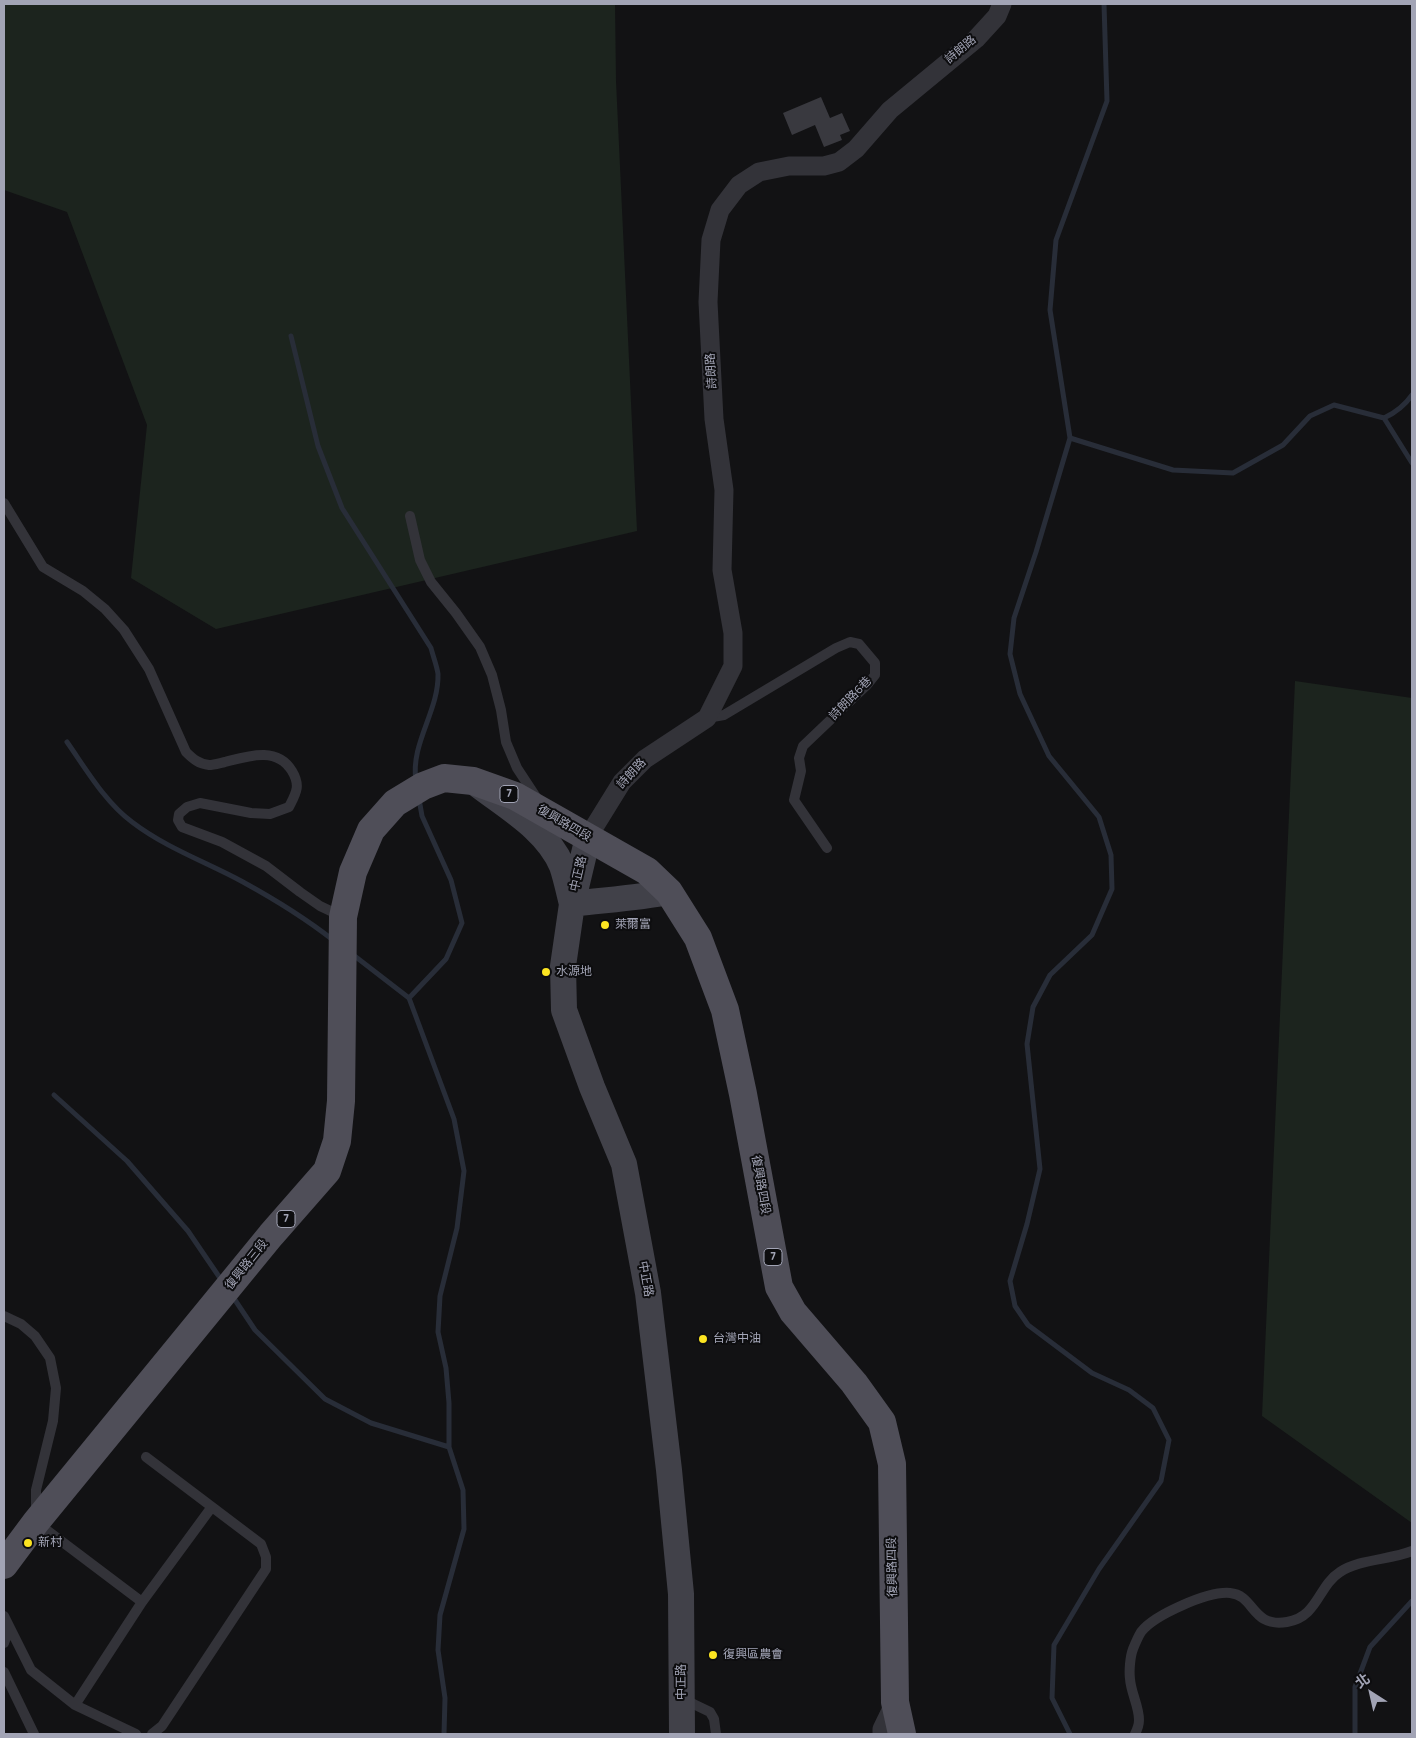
<!DOCTYPE html>
<meta charset="utf-8">
<style>
body{margin:0}
#map{position:relative;width:1416px;height:1738px;overflow:hidden;background:#121214;font-family:"Titillium Web","Noto Sans TC",sans-serif}
canvas{display:block}
.frame{position:absolute;inset:0;border:5px solid #a2a4b5;pointer-events:none}
.north{position:absolute;left:1346px;top:1668px;width:50px;height:50px;-webkit-text-stroke:4px #0d0d0f;paint-order:stroke;rotate:325deg;font-size:14px;font-weight:700;line-height:20px;text-align:center;color:#a2a4b5}
.north::after{content:'';display:block;margin:auto;width:18px;height:22px;background:#a2a4b5;clip-path:polygon(50% 0,100% 100%,50% 72%,0 100%)}
</style>
<div id="map">
<canvas width="1416" height="1738"></canvas>
<div class="frame"></div>
<div class="north">北</div>
</div>
<script>
const ctx = document.querySelector('canvas').getContext('2d');
ctx.lineJoin = 'round';
function fill(path, color) {
  ctx.fillStyle = color;
  ctx.fill(path, 'evenodd');
}
function stroke(path, color, width, dash) {
  ctx.strokeStyle = color;
  ctx.lineWidth = width;
  ctx.lineCap = dash ? 'butt' : 'round';
  ctx.setLineDash(dash || []);
  ctx.stroke(path);
}
function write(font, color, halo, rows, align = 'center') {
  ctx.font = font + ' "Titillium Web","Noto Sans TC",sans-serif';
  ctx.lineWidth = 4;
  ctx.setLineDash([]);
  ctx.textBaseline = 'middle';
  ctx.strokeStyle = halo;
  ctx.fillStyle = color;
  for (const [text, x, y, turn = 0] of rows) {
    ctx.save();
    ctx.translate(x, y);
    ctx.rotate((+turn || 0) * Math.PI / 180);
    ctx.textAlign = isNaN(turn) ? turn : align;
    if (halo) ctx.strokeText(text, 0, 0);
    ctx.fillText(text, 0, 0);
    ctx.restore();
  }
}
fill(new Path2D(`
 M4 4H615L616 81 637 531 216 629 131 578 147 425 67 212 4 190Z
 M1295 681 1412 698V1523L1262 1416Z`), '#1c241e');
stroke(new Path2D(`
 M291 336 318 446 342 508 431 648C433 656 437 666 438 674 439 711 410 744 416 781
 M1384 418 1412 463
 M1070 438 1173 470 1233 473 1283 445 1310 416 1334 405 1384 418C1395 413 1405 405 1412 395
 M67 742C86 769 105 802 132 822 166 848 206 862 243 882 274 899 305 918 333 940
 M419 799 422 816 451 880 462 923 446 959 409 998 454 1119 464 1171 457 1228 440 1296 438 1332 446 1368 449 1403V1447L463 1490 464 1529 440 1615 438 1650 445 1698 444 1734
 M352 954 409 998
 M54 1095 127 1161 188 1231 222 1281
 M233 1297 255 1330 325 1399 371 1423 449 1447
 M1070 1734 1052 1698 1054 1645 1099 1569 1161 1481 1169 1440 1153 1408 1129 1390 1092 1373 1028 1325 1015 1306 1010 1281 1027 1224 1040 1169 1027 1044 1033 1007 1050 975 1092 935 1112 889 1111 855 1099 817 1049 756 1020 694 1010 654 1014 618 1036 552 1070 438 1050 310 1056 240 1107 101 1104 4
 M1355 1734V1687L1370 1647 1412 1601`), '#282d38', 5);
fill(new Path2D(`
 M821 97 830 118 842 113 850 131 840 135 842 140 824 147 815 125 792 135 783 113Z`), '#39393f');
stroke(new Path2D(`
 M4 503 43 567 83 591 105 609 124 630 149 669 186 752C193 759 199 764 209 765 214 765 220 763 225 762 248 756 277 746 292 771 301 786 296 793 289 807L270 814 251 813 200 803 187 807 179 814 178 820 182 827 222 842 266 866 300 892 320 906 341 916
 M410 516 420 560 431 582 456 613 480 647 492 675 501 710 506 742 517 768 538 800
 M707 718 724 715 836 648 850 642 859 644 875 663V675L867 685 803 746 799 758 801 771 794 800 827 848
 M4 1316 21 1324 35 1336 50 1358 56 1388 53 1421 36 1490V1522L142 1602 75 1705
 M146 1457 261 1544 266 1557V1569L162 1726 152 1734
 M142 1602 211 1508
 M4 1616 31 1670 75 1705 136 1734
 M4 1643 9 1629
 M4 1672 34 1734
 M683 1699 710 1712 714 1719 716 1734
 M1135 1734C1137 1730 1139 1725 1139 1720 1139 1706 1131 1693 1130 1679 1129 1671 1130 1657 1133 1649 1135 1644 1138 1637 1141 1632 1154 1615 1208 1591 1230 1593 1255 1595 1251 1628 1287 1622 1318 1617 1318 1586 1340 1572 1359 1559 1390 1560 1412 1551`), '#333339', 10);
stroke(new Path2D(`
 M588 837 622 782 645 759 707 718 733 666V633L722 570 724 490 714 419 708 302 711 240 720 210 739 185 759 172 789 166H824L839 162 856 149 890 110 976 39 997 16 1002 4
 M882 1734V1729L895 1702`), '#333339', 19);
stroke(new Path2D(`
 M478 785C508 808 547 830 562 866 566 878 569 892 572 904 604 900 637 898 669 892
 M588 837 572 904 563 966 564 1010 592 1087 624 1164 648 1293 669 1470 681 1594 682 1734`), '#414149', 26);
stroke(new Path2D(`
 M4 1565 36 1522 271 1235 327 1171 337 1141 341 1101 343 917 353 872 371 830 395 803 423 786 444 778 473 781 515 796 647 871 669 892 698 938 725 1010 743 1094 779 1287 793 1312 854 1383 882 1422 892 1464 895 1702 902 1734`), '#4f4e58', 28);
for (const [x, y, r, color] of [
 [605,925,5,"#fce421"],
 [546,972,5,"#fce421"],
 [703,1339,5,"#fce421"],
 [28,1543,5,"#fce421"],
 [713,1655,5,"#fce421"]
]) {
  const dot = new Path2D();
  dot.arc(x, y, r, 0, 2 * Math.PI);
  ctx.fillStyle = color;
  ctx.fill(dot);
  stroke(dot, '#0d0d0f', 2);
}
for (const [x, y, w] of [
 [509,794,18],
 [286,1219,18],
 [773,1257,18]
]) {
  const box = new Path2D();
  box.roundRect(x - w / 2, y - 8.5, w, 17, 4);
  ctx.fillStyle = '#0d0d0f';
  ctx.fill(box);
  stroke(box, '#a2a4b5', 1);
}
write('bold 11px', '#a2a4b5', null, [
 ["7",509,794],
 ["7",286,1219],
 ["7",773,1257]
]);
write('12px', '#a2a4b5', '#0d0d0f', [
 ["詩朗路",961,50,-40],
 ["詩朗路",712,371,-93],
 ["詩朗路6巷",851,699,-46],
 ["詩朗路",632,774,-47],
 ["復興路四段",564,824,30],
 ["中正路",579,874,-77],
 ["復興路四段",760,1185,80],
 ["復興路三段",247,1265,-51],
 ["中正路",645,1279,80],
 ["復興路四段",893,1567,-91],
 ["中正路",682,1682,-90]
]);
write('12px', '#a2a4b5', '#0d0d0f', [
 ["萊爾富",615,925],
 ["水源地",556,972],
 ["台灣中油",713,1339],
 ["新村",38,1543],
 ["復興區農會",723,1655]
], 'left');
</script>
